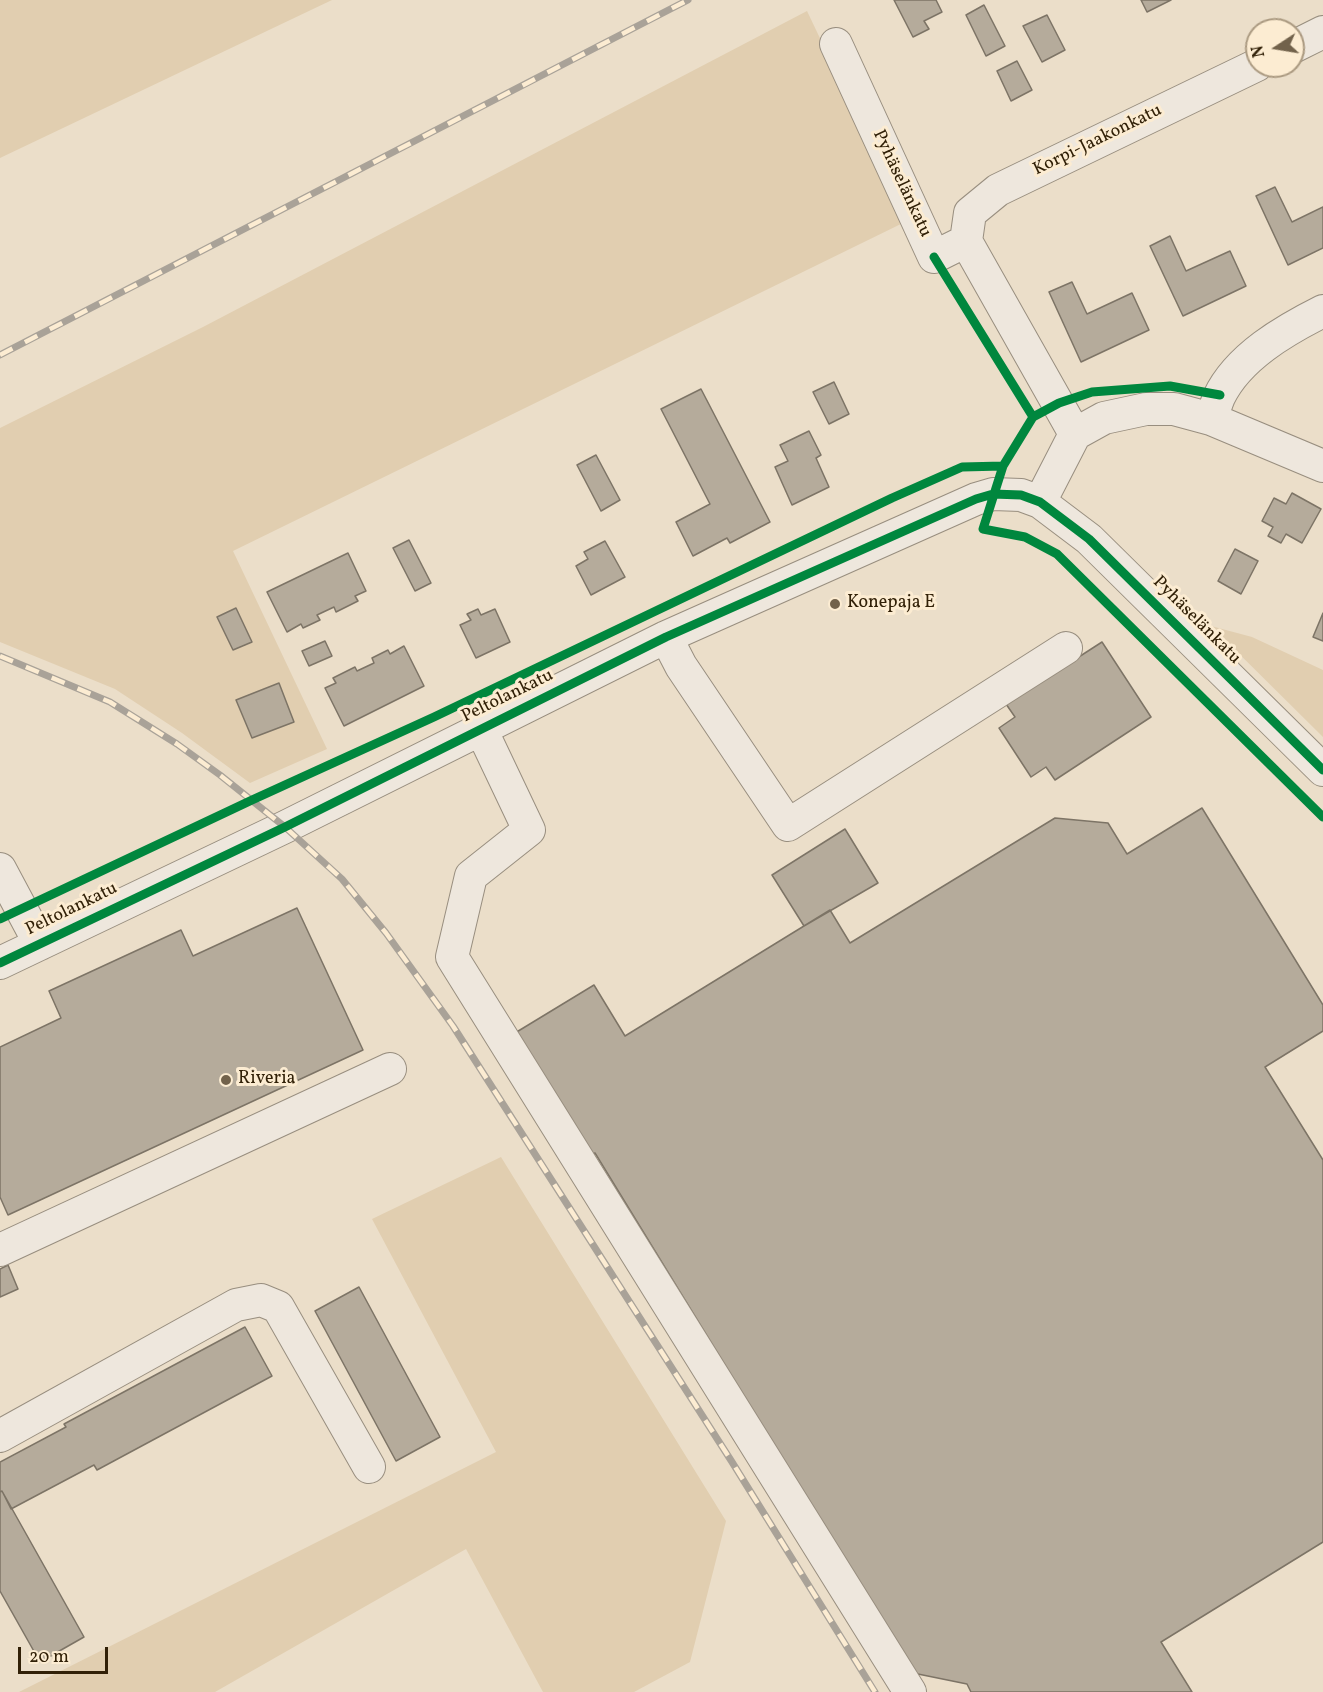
<!DOCTYPE html>
<meta charset="utf-8">
<style>
body{margin:0}
#map{position:relative;width:1323px;height:1692px;overflow:hidden;background:#ebdec9;font-family:Vollkorn,serif}
canvas{display:block}
.north{position:absolute;left:1245px;top:18px;width:60px;height:60px;box-sizing:border-box;background:#fcecd2;border:2px solid #ab9a81;border-radius:50%;rotate:258deg;font-size:16px;font-weight:700;line-height:24px;text-align:center;color:#312007}
.north::after{content:'';display:block;margin:auto;width:21px;height:27px;background:#72624b;clip-path:polygon(50% 0,100% 100%,50% 72%,0 100%)}
.scale{position:absolute;left:18px;top:1647px;width:90px;height:27px;box-sizing:border-box;border:3px solid #312007;border-top:0;padding-left:8px;font-size:18px;line-height:21px;white-space:nowrap;color:#312007;-webkit-text-stroke:4px #fcecd2;paint-order:stroke}
</style>
<div id="map">
<canvas width="1323" height="1692"></canvas>
<div class="north">N</div>
<div class="scale">20 m</div>
</div>
<script>
const ctx = document.querySelector('canvas').getContext('2d');
ctx.lineJoin = 'round';
function fill(path, color) {
  ctx.fillStyle = color;
  ctx.fill(path, 'evenodd');
}
function stroke(path, color, width, dash) {
  ctx.strokeStyle = color;
  ctx.lineWidth = width;
  ctx.lineCap = dash ? 'butt' : 'round';
  ctx.setLineDash(dash || []);
  ctx.stroke(path);
}
function write(font, color, halo, rows, align = 'center') {
  ctx.font = font + ' Vollkorn,serif';
  ctx.lineWidth = 6;
  ctx.setLineDash([]);
  ctx.textBaseline = 'middle';
  ctx.strokeStyle = halo;
  ctx.fillStyle = color;
  for (const [text, x, y, turn = 0] of rows) {
    ctx.save();
    ctx.translate(x, y);
    ctx.rotate((+turn || 0) * Math.PI / 180);
    ctx.textAlign = isNaN(turn) ? turn : align;
    if (halo) ctx.strokeText(text, 0, 0);
    ctx.fillText(text, 0, 0);
    ctx.restore();
  }
}
fill(new Path2D(`
 M0 0H332L0 158Z
 M807 11 907 221 233 551 327 749 250 783 182 733 115 689 0 642V428L203 327Z
 M1211 626 1252 637 1323 670V737Z
 M501 1157 726 1521 690 1662 634 1692H543L466 1549 215 1692H19L496 1452 372 1219Z`), '#e1ceb0');
const building = new Path2D(`
 M894 0H936L942 12 924 21 929 29 913 37Z
 M1141 0H1171L1147 12Z
 M984 5 1005 46 986 56 966 15Z
 M1047 15 1065 50 1042 62 1023 26Z
 M1017 61 1032 90 1011 101 997 71Z
 M1275 187 1292 222 1323 207V248L1288 265 1256 196Z
 M1170 236 1186 271 1230 251 1246 286 1183 316 1150 246Z
 M1072 282 1087 314 1132 293 1149 330 1081 362 1049 292Z
 M834 382 849 414 829 424 813 392Z
 M701 389 770 522 730 543 727 538 693 556 676 522 710 504 661 409Z
 M809 431 821 455 816 458 829 487 792 505 775 467 788 461 780 445Z
 M596 455 620 500 601 511 577 465Z
 M1292 493 1321 509 1302 543 1286 534 1281 543 1268 536 1273 527 1262 521 1274 498 1286 504Z
 M409 540 431 583 415 591 393 548Z
 M605 541 625 577 591 595 576 566 588 559 584 552Z
 M1235 549 1258 561 1241 594 1218 581Z
 M348 553 366 591 355 596 358 601 336 612 334 607 317 615 320 620 303 628 301 624 287 632 267 592Z
 M236 608 252 642 233 650 217 617Z
 M478 609 481 615 495 609 510 642 476 658 460 625 471 620 467 614Z
 M1323 613V641L1313 637Z
 M325 641 332 656 309 666 302 651Z
 M1102 642 1151 717 1055 780 1046 767 1031 777 999 728 1015 717 1006 704Z
 M404 646 424 686 344 726 325 688 336 683 333 678 355 667 357 671 374 663 372 658 388 650 390 654Z
 M279 683 294 722 252 738 236 700Z
 M1202 808 1323 1005V1031L1265 1067 1323 1160V1542L1161 1642 1192 1692H971L967 1684 913 1673 595 1153 590 1156 515 1033 594 985 625 1036 830 910 850 943 1055 818 1108 823 1127 854Z
 M845 829 878 883 804 926 772 875Z
 M297 908 363 1050 8 1215 0 1197V1047L61 1018 49 991 181 930 193 956Z
 M8 1265 18 1289 0 1297V1269Z
 M359 1287 440 1437 396 1461 315 1311Z
 M245 1327 272 1376 97 1470 94 1465 11 1509 2 1491 0 1492V1462L66 1427 64 1424Z
 M2 1491 84 1637 40 1662 0 1591V1492Z`);
fill(building, '#b5ab9b');
stroke(building, '#7d7466', 1.5);
const minor = new Path2D(`
 M836 44 934 257 966 241
 M1293 47 1323 32
 M966 241 970 213 998 190 1257 65
 M966 241 1075 434 1040 502
 M1211 419 1323 466
 M1075 434 1104 418 1146 409H1174L1211 419C1214 412 1216 404 1219 397 1238 357 1285 330 1323 311
 M666 637 681 666 788 825 1066 648
 M481 729 529 830 471 876 452 957 910 1692
 M0 869 40 944
 M0 963 285 827 666 637 976 499 993 494 1021 495 1040 502 1089 539 1323 770
 M0 1250 390 1069
 M0 1436 236 1305 261 1300 278 1307 369 1467`);
stroke(minor, '#988e7f', 34);
stroke(minor, '#eee7dd', 32);
const rail = new Path2D(`
 M0 355 688 0
 M0 656 110 702 177 744 220 775 285 827 342 879 386 933 453 1026 732 1462 875 1692`);
stroke(rail, '#a9a298', 7);
stroke(rail, '#fcecd2', 4.5, [14]);
stroke(new Path2D(`
 M934 257 1033 417
 M1003 466 983 529 1025 537 1057 554 1323 817
 M0 919 252 800 434 717 892 498 962 467 1003 466 1033 417 1059 403 1092 392 1170 386 1220 395
 M0 963 285 827 666 637 976 499 993 494 1021 495 1040 502 1089 539 1323 770`), '#00873e', 9);
for (const [x, y, r, color] of [
 [835,604,6,"#72624b"],
 [226,1080,6,"#72624b"]
]) {
  const dot = new Path2D();
  dot.arc(x, y, r, 0, 2 * Math.PI);
  ctx.fillStyle = color;
  ctx.fill(dot);
  stroke(dot, '#fcecd2', 2);
}
write('18px', '#312007', '#fcecd2', [
 ["Korpi-Jaakonkatu",1098,141,-26],
 ["Pyhäselänkatu",901,184,65],
 ["Pyhäselänkatu",1196,621,45],
 ["Peltolankatu",508,697,-26],
 ["Peltolankatu",72,910,-26]
]);
write('18px', '#312007', '#fcecd2', [
 ["Konepaja E",847,604],
 ["Riveria",238,1080]
], 'left');
</script>
